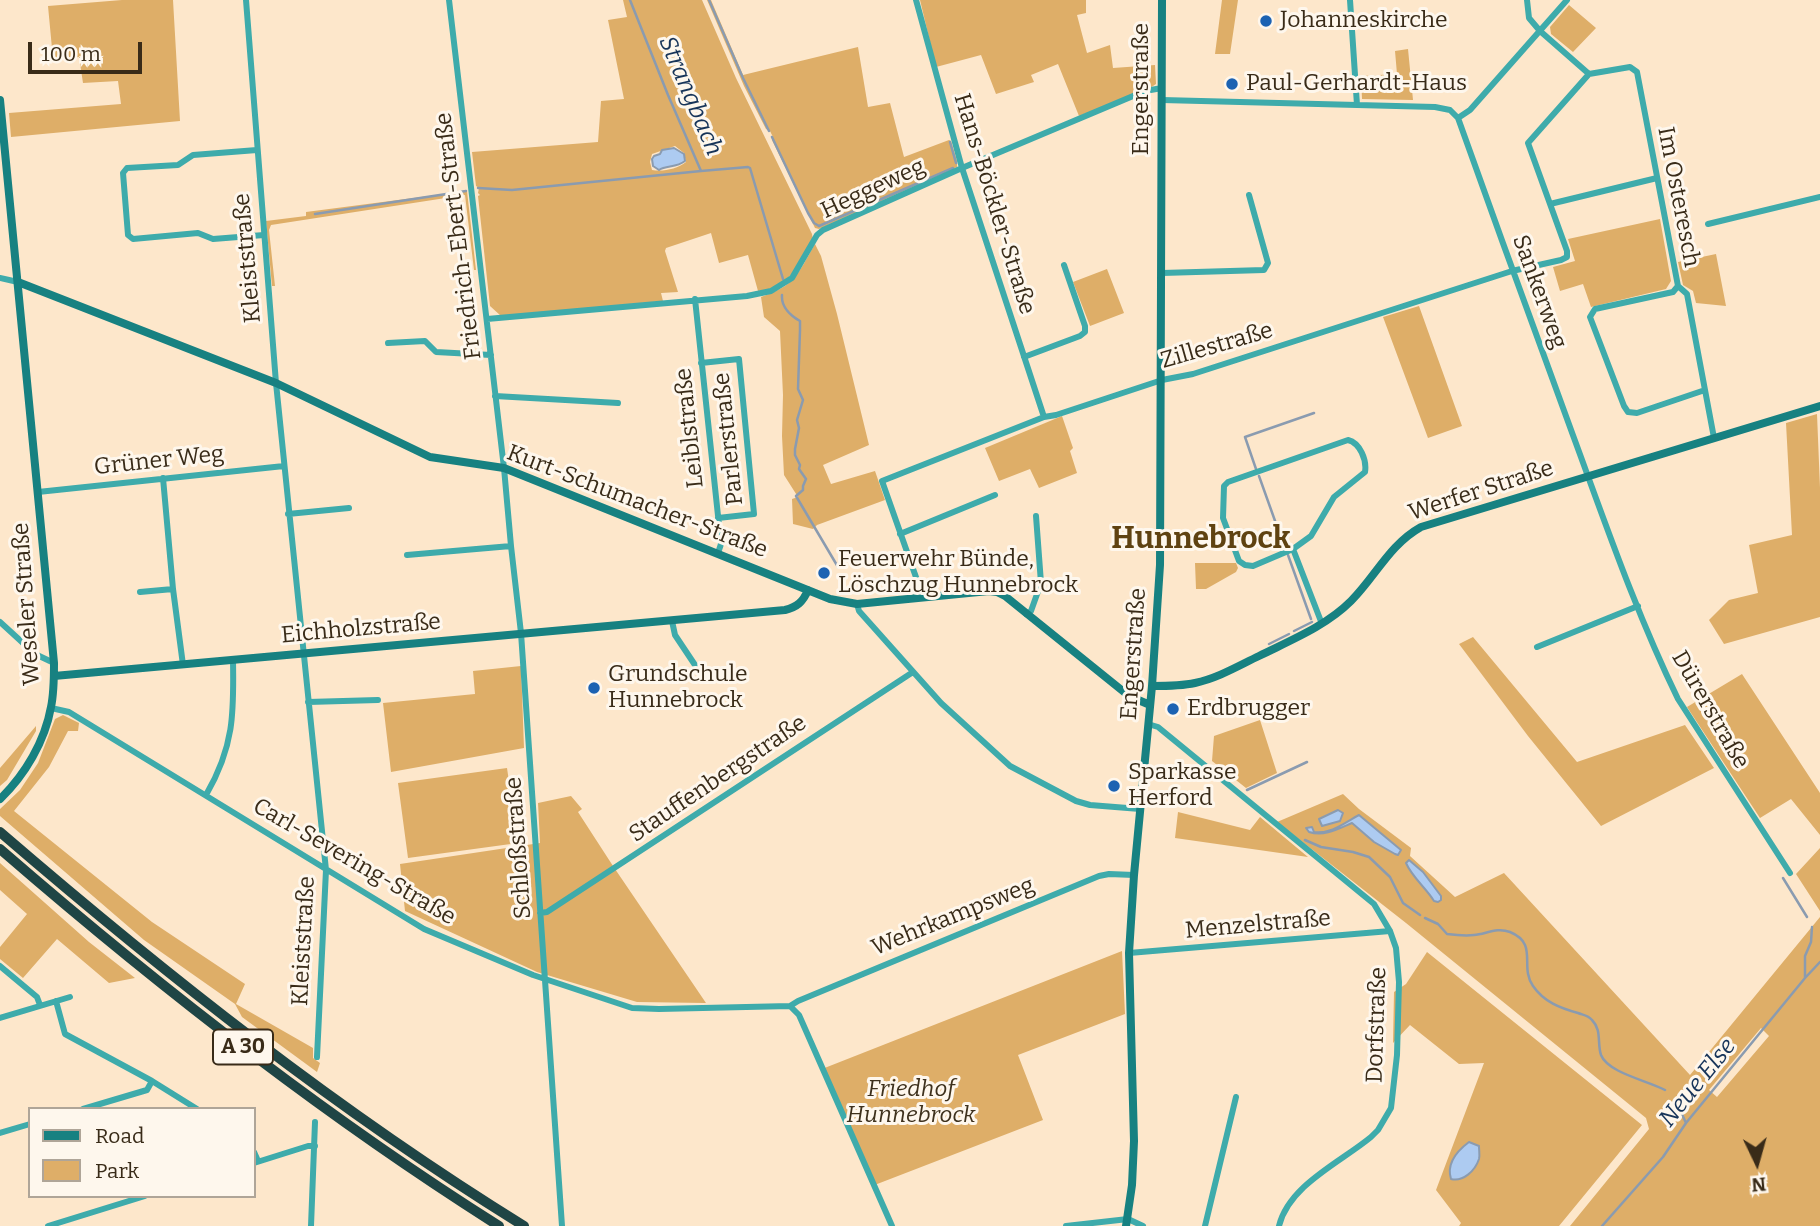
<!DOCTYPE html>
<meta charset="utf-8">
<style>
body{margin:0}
#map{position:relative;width:1820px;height:1226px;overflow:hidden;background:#fde7cb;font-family:Bitter,serif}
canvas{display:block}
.legend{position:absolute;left:28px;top:1107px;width:228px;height:91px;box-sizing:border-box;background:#fef7ed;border:2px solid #afa598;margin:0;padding:9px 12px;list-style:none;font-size:21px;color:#392b18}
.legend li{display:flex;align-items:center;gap:14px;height:35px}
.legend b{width:35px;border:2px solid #afa598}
.north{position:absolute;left:1722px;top:1128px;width:70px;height:70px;-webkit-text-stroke:5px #fef7ed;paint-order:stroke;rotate:175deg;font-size:19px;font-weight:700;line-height:28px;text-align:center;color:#392b18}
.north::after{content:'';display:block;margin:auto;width:24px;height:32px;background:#392b18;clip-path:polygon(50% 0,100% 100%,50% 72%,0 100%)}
.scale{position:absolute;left:28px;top:42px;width:114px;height:32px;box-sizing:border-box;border:4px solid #392b18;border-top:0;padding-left:9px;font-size:21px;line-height:24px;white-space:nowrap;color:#392b18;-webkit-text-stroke:5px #fef7ed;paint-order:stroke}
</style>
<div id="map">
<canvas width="1820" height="1226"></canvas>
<ul class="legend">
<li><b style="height:9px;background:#178181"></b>Road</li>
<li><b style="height:19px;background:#deae68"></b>Park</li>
</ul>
<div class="north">N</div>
<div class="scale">100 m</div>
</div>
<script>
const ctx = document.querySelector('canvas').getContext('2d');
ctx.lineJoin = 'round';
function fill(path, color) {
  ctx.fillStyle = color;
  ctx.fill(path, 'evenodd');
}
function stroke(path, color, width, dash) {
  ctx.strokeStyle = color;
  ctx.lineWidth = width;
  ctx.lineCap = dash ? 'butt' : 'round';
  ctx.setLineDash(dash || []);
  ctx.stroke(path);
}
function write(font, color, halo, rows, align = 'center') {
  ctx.font = font + ' Bitter,serif';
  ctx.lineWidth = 6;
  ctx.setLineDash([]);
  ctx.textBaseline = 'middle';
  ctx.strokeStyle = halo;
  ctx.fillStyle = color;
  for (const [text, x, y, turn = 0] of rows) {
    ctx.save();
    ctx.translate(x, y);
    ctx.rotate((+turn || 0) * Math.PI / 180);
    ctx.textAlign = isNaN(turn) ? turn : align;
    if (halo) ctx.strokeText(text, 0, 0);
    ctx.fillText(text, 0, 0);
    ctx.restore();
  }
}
fill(new Path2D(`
 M122 0H173L180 121 11 137 9 113 121 104 118 81 83 83 79 57 53 59 48 6Z
 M623 0H702L736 78 812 234 813 240C797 265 791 288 758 291L748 255 719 263 711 233 666 248 665 251 678 292 661 293 663 301 501 316 490 306 478 196 480 195 478 193 479 188 476 186 472 152 598 142 601 101 624 99 608 20 627 17ZM675 146 684 153 686 162C677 169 663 172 652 170L650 162 652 154Z
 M707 0H711L743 75 858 47 868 107 890 103 904 157 949 140 951 141 957 161V167L819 229 815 228 772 140 773 137 770 131 766 129 744 86Z
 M920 0H1086V13L1077 15 1087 53 1110 45 1113 68 1155 65 1156 84 1150 88 1079 116 1058 64 1031 75 1034 82 996 94 981 55 936 67Z
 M1222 0H1238L1230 54H1215Z
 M1569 5 1596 28 1573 52 1551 34 1550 27Z
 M1408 49 1413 100 1362 99 1361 76 1397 74 1395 51Z
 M467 191 476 270H474L465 195 271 225 269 230 275 286H272L266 221 306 216V212Z
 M1660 219 1671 281 1666 289 1591 307 1583 284 1560 291 1553 267 1575 261 1568 239Z
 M815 244 821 256 837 314 869 445 823 465 831 484 875 471 885 500 817 525 813 529 793 524 792 499 798 497 784 475 782 436 783 395 780 331 764 317 761 297C796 285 797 275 815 244Z
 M1716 254 1726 306 1696 303 1693 291 1683 285 1678 262Z
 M1107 269 1124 313 1090 326 1073 282Z
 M1419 306 1462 426 1428 438 1383 317Z
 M1817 414 1820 488V617L1724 644 1709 620 1729 600 1758 593 1749 545 1792 535 1786 423Z
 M1062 416 1073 448 1070 451 1077 473 1039 488 1030 469 999 481 985 448Z
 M1195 563H1236L1238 568 1236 572 1206 589H1196Z
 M1473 637 1577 762 1685 725 1714 768 1601 826 1528 736 1459 644Z
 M521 666 524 748 391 772 383 703 475 694 473 671Z
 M1742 674 1820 793V835L1791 799 1760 818 1687 707Z
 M63 715 79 723 78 731H68L49 767 14 811 152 922 245 984 236 1004 313 1048V1058L320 1063 317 1072 242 1017 235 1004 144 940 0 816V809L20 790 38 763 55 719Z
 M1260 720 1277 773 1246 788 1212 761 1214 736Z
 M36 726V731L7 780 0 786V768Z
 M507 768 518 843 408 858 398 783Z
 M1343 794 1359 809 1411 848 1410 856 1455 897 1504 873 1690 1075 1820 917V1226H1570L1649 1129 1646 1118 1406 923 1277 822ZM1761 1028 1769 1036 1717 1097 1709 1090Z
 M571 796 582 809 578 812 613 866 706 1003 637 1002 537 972 405 911 400 864 540 843 538 803Z
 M1178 812 1250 830 1260 817 1308 857 1175 838Z
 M1820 848V911L1796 874Z
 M0 863 89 942 135 978 109 983 57 939 23 978 0 959V947L27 914 0 890Z
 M1122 951 1125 1014 1018 1055 1043 1120 872 1186 822 1069Z
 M1427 952 1642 1125 1559 1226H1459L1461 1223 1436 1190 1484 1063 1459 1064 1410 1025 1393 1043 1394 992 1406 984Z`), '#deae68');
const water = new Path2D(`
 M674 148 684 154 685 161C676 168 666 165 659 170L653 166 652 159 654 156 660 154 662 150Z
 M1338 810 1343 813 1340 821 1322 826 1319 819Z
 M1359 815 1401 850 1398 855 1395 854 1374 842 1352 823C1338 829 1324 837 1309 832L1306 828 1312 827 1314 832C1332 834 1344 823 1359 815Z
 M1409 860 1423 872 1441 896V900L1438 902 1434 901C1426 888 1412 877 1406 863Z
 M1469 1142 1479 1146C1479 1151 1480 1155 1479 1159 1475 1171 1463 1182 1451 1179 1446 1163 1457 1151 1469 1142Z`);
fill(water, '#adcbf1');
stroke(water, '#8a9bb0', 2);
stroke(new Path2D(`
 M630 0 668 95 701 171 748 167 750 168 783 279
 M709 0 743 78 769 131
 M772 137 808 213 814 223 819 226 953 168
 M950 142 956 163
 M478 188 512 190 701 171
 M315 214 466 191
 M782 295C781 307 791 316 800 321V330L798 389 803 400 797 420 799 428 795 449V455L800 465 799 469 806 479 803 486V490L796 496 838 567
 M1256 469 1245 437 1314 413
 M1259 476 1284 546
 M1288 555 1311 619
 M1294 631 1312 622
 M1269 644 1289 634
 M1247 790 1307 762
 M1305 840 1321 847 1353 852 1369 857 1390 877 1403 903 1420 915
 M1783 878 1807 917
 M1425 918 1438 924 1447 934C1455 935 1465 936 1474 935 1486 934 1497 927 1510 932 1539 944 1519 966 1533 986 1544 1002 1560 1008 1578 1013 1583 1015 1588 1015 1592 1020 1602 1030 1597 1043 1601 1055 1608 1073 1649 1081 1665 1090
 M1805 978V956L1811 942 1812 927
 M1675 1099 1686 1123
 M1602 1226 1663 1157 1686 1123 1805 978 1820 962`), '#8a9bb0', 2.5);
stroke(new Path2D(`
 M246 0 276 383 326 870 317 1057
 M449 0 504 468 511 546 521 633 562 1226
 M916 0 962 168 1044 417
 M1350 0 1357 105
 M1527 0 1529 18 1540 31 1589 74 1630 67 1637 72 1678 286 1687 294 1714 438
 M1162 100 1435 107 1450 110 1458 118C1496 225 1535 331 1574 438 1606 525 1637 615 1678 699L1790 873
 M1458 118 1470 110 1567 0
 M257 150 193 155 178 165 127 168 123 173 128 235 133 239 198 233 213 239 264 235
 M1550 204 1657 178
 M1708 224 1820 197
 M1162 273 1264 270 1268 263 1249 195
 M0 278 18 282
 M1678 286 1673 292 1595 309 1590 317 1624 406 1628 412 1637 413 1705 390
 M695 299 721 544 718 553
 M487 319 747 296 771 291 792 278 817 235 823 230 962 168 1145 91 1162 88
 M388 343 425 341 436 352 491 355
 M1024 357 1080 336 1085 332V326L1064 265
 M701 363 739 359 754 514 718 518
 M495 396 618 403
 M1348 440C1360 443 1367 460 1365 472L1334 497 1311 536 1293 549 1253 566 1245 565 1239 561 1223 518 1224 486 1228 482Z
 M163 478 173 589 183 665
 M38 492 284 466
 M288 514 349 508
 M900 534 995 495
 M1293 549 1322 624
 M407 555 511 546
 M140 592 173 589
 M923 597 882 481 1044 417 1056 415 1162 380 1193 374 1512 271 1561 260 1567 257V251L1528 143 1589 74
 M857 604 859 611 941 703 1010 766 1076 801 1090 805 1140 809
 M1026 614 1031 611 1041 583 1036 516
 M672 621 675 635 705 680
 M0 622 35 654 54 663
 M1537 647 1638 606
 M308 702 378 700
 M51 708 69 712 424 929 533 975 632 1008 659 1009 790 1006 799 1015 892 1226
 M1148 724 1158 727 1374 904 1390 931 1396 948 1399 982 1397 1055 1391 1108 1378 1130 1371 1137C1341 1162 1289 1185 1279 1226
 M206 795C234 747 234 713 233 660
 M540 913 547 912 913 672
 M1129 953 1390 931
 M0 966 37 997 40 1005
 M56 1001 65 1034 152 1081 197 1109
 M790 1006 798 1001 1099 876 1109 874 1134 875
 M0 1018 70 997
 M83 1109 147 1090 152 1081
 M0 1133 30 1124
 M254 1152 258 1161
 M254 1163 308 1146H315
 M48 1226 145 1196
 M311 1226 315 1122
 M1066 1226 1128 1219 1143 1226
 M1205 1226 1236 1097`), '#3eabab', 6);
stroke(new Path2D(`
 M0 100 54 663C54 677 54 693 51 707 45 741 25 775 0 799
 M18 282 276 383 430 457 504 468 830 599 857 604 989 591 997 592 1005 596 1129 696 1150 705
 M54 676 785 610C797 607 803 602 808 590
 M1152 686C1167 686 1181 686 1195 683 1218 678 1238 666 1259 656 1291 640 1326 626 1351 601 1376 576 1389 545 1421 527L1820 406
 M1126 1226 1132 1185 1134 1141 1129 953 1134 875 1152 686 1160 565 1162 0`), '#178181', 8);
stroke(new Path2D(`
 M0 832C166 975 338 1111 524 1226
 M0 849C158 986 323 1115 499 1226`), '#1f4545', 10);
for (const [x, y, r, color] of [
 [1266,21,7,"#1c62b2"],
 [1232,84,7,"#1c62b2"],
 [824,573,7,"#1c62b2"],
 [594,688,7,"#1c62b2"],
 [1173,709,7,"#1c62b2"],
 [1114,786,7,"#1c62b2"]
]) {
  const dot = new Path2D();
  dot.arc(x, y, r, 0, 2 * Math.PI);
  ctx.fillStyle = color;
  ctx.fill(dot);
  stroke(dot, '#fef7ed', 2.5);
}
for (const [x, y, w] of [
 [243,1047,60]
]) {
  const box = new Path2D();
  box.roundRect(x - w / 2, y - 17.5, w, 35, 5);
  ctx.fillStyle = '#fef7ed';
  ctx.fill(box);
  stroke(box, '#392b18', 2);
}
write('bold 21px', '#392b18', null, [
 ["A 30",243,1047]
]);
write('23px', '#392b18', '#fef7ed', [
 ["Johanneskirche",1280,21],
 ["Paul-Gerhardt-Haus",1246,84],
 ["Feuerwehr Bünde,",838,560],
 ["Löschzug Hunnebrock",838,586],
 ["Grundschule",608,675],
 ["Hunnebrock",608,701],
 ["Erdbrugger",1187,709],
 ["Sparkasse",1128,773],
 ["Herford",1128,799]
], 'left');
write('23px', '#392b18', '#fef7ed', [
 ["Engerstraße",1142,89,-90],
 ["Heggeweg",873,189,-25],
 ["Im Osteresch",1678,197,79],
 ["Hans-Böckler-Straße",994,204,73],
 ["Friedrich-Ebert-Straße",459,236,-97],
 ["Kleiststraße",248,258,-95],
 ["Sankerweg",1539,292,70],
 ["Zillestraße",1217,346,-16],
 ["Leiblstraße",690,428,-96],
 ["Parlerstraße",729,439,-96],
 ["Grüner Weg",159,461,-6],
 ["Werfer Straße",1481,491,-18],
 ["Kurt-Schumacher-Straße",637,502,21],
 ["Weseler Straße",27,604,-94],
 ["Eichholzstraße",361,629,-5],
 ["Engerstraße",1134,654,-86],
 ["Dürerstraße",1710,710,60],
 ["Stauffenbergstraße",718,779,-34],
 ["Schloßstraße",519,848,-94],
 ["Carl-Severing-Straße",354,862,30],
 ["Wehrkampsweg",953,917,-22],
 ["Menzelstraße",1258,925,-5],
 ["Kleiststraße",304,941,-87],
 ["Dorfstraße",1377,1025,-88]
]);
write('italic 23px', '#3e311d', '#fef7ed', [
 ["Friedhof",911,1090],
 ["Hunnebrock",911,1116]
]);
write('italic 24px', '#173459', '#fef7ed', [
 ["Strangbach",690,96,67],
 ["Neue Else",1698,1083,-51]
]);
write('bold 30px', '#5f4211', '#fef7ed', [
 ["Hunnebrock",1201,540]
]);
</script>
